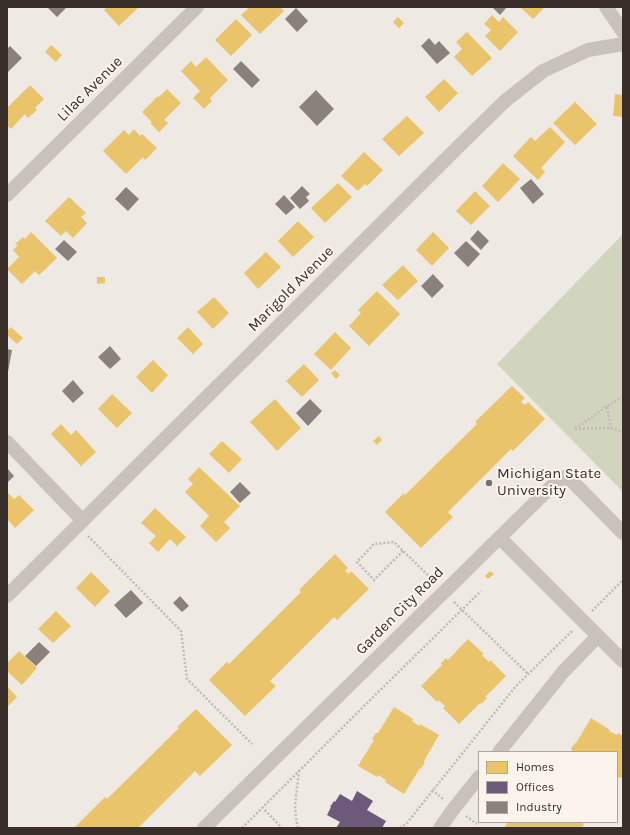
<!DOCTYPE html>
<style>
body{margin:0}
#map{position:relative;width:630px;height:835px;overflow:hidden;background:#efe9e4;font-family:Karla,sans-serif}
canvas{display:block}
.frame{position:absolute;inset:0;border:8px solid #3a2e2a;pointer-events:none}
.legend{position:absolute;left:478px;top:751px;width:140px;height:72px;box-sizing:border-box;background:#fbf4ec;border:1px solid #aea59e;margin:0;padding:5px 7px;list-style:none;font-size:12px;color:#3a2e2a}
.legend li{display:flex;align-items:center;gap:8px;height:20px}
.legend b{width:20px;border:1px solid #aea59e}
</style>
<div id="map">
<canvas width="630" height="835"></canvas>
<div class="frame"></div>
<ul class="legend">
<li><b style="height:11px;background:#e9c46a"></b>Homes</li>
<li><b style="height:11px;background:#6d597a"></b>Offices</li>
<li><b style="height:11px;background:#8a817c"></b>Industry</li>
</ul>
</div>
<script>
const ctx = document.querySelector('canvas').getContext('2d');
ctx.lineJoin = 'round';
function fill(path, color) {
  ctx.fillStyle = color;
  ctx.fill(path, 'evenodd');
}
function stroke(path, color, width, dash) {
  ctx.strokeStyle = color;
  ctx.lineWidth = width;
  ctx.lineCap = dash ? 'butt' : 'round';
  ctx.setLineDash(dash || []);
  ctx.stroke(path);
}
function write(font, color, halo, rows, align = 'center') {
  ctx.font = font + ' Karla,sans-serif';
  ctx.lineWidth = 4;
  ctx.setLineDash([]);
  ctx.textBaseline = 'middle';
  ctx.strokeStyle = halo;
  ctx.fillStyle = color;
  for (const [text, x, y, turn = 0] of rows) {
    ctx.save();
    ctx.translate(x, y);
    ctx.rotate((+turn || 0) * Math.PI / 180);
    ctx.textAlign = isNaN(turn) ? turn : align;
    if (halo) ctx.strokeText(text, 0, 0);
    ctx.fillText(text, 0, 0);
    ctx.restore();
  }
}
fill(new Path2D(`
 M623 234V492L497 364Z`), '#d1d5be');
fill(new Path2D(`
 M107 7H139L119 26 104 10Z
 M250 7H280L284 11 260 34 241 15Z
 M520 7H545L533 19Z
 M492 15 499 22 503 17 518 32 500 51 485 36 491 30 484 24Z
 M398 17 404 23 399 28 393 22Z
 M236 19 252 35 231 56 215 40Z
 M467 32 492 58 472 76 454 57 462 49 456 42Z
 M51 45 62 55 56 62 45 52Z
 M206 57 228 80 210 98 212 101 204 109 193 98 200 91 181 71 191 61 196 67Z
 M444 79 458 93 439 112 425 97Z
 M30 85 44 99 35 108 37 110 28 118 25 114 11 129 7 125V108Z
 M167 89 181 103 164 120 168 123 159 132 150 123 152 122 142 112 158 96 159 97Z
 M615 94 623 95V117L613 116Z
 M575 102 597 124 575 145 553 123Z
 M407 116 424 133 399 156 382 139Z
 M550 127 565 142 541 168 545 172 538 180 513 156 531 137 535 141Z
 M134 129 140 136 142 134 157 148 145 160 143 157 126 174 103 151 124 130 129 135Z
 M364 152 383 170 367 186 365 184 358 191 341 176Z
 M503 163 520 179 498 202 482 186Z
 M338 183 352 197 325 223 311 208Z
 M475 191 490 206 471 225 456 211Z
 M69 197 86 213 81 217 87 223 73 238 66 231 61 236 45 221Z
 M298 221 314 237 293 257 278 241Z
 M31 232 57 258 39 275 35 271 22 284 7 269 19 257 13 250 18 245 15 244 23 237 25 239Z
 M433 232 449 248 432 266 416 250Z
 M266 252 281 267 258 289 244 273Z
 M403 265 418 281 398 300 382 285Z
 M97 277H105V283L97 284Z
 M377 291 400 314 369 346 349 326 361 313 358 310Z
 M214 297 229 313 213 329 197 312Z
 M11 327 23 338 17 344 7 335V331Z
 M188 327 203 344 193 354 177 338Z
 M335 332 351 348 331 370 314 354Z
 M153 360 168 375 152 393 136 377Z
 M304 364 319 380 302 397 286 381Z
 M335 370 340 375 336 379 331 373Z
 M512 386 525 398 521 402 525 405 528 402 545 419 513 451 511 449 448 512 453 517 421 548 385 512 404 493 405 495 477 424 475 422Z
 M112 394 132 413 117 428 98 409Z
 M275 399 301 428 277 451 250 422Z
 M61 424 71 435 76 430 96 452 81 466 51 434Z
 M379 436 382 440 377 445 373 441Z
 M222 441 242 459 229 473 209 454Z
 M199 467 240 506 224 522 230 528 216 542 200 526 209 516 185 492 193 484 188 479Z
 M7 492 14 499 19 495 34 510 15 528 7 519Z
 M155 508 186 537 177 546 170 539 158 552 149 543 156 536 141 523Z
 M335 554 348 568 345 571 349 574 351 571 369 589 337 620 334 617 270 681 276 686 245 716 209 680 227 662 229 664 301 592 299 590Z
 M490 571 494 574 488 579 485 576Z
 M91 572 110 591 95 607 76 588Z
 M56 611 71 626 53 643 38 629Z
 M468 639 484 654 482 655 489 662 490 660 506 676 485 697 487 698 481 704 480 703 459 724 443 708 445 706 438 700 437 702 421 686 442 665 441 663 446 658 448 660Z
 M19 651 37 668 22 685 7 671V663Z
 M7 686 17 697 7 707Z
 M394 707 413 719 412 721 419 726 420 724 439 735 424 761 425 762 421 769 420 768 404 794 385 782 386 780 378 775 377 777 358 766 374 740 372 739 376 733H378Z
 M196 709 232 745 200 776 195 771 138 828H74L105 797 107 799 179 728 177 727Z
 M591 718 610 730 609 731 617 735 618 733 623 736V774L621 778 619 777 617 780V752H571L572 750 571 749 575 743H576Z
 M508 822H580L584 824 582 828H504Z`), '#e9c46a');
fill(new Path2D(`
 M357 791 373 801 367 810 386 821 382 828H336L340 822 327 815 331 807H330L334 801 335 802 340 794 352 801Z`), '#6d597a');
fill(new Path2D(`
 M47 7H67L57 17Z
 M492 7H507L500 15Z
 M296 8 308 21 297 32 285 19Z
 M429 38 435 45 439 41 450 53 437 64 421 46Z
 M10 46 22 58 7 73V49Z
 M241 61 260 80 252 88 233 69Z
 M316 90 334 109 317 126 299 107Z
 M531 179 544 194 533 204 520 188Z
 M302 186 310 194 306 197 309 201 300 209 290 198Z
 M126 187 139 199 128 211 115 199Z
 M284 195 295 207 286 215 275 204Z
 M478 230 489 241 481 250 470 239Z
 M64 240 77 252 68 261 55 249Z
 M466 241 480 254 468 267 454 253Z
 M433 274 444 286 432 298 421 286Z
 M110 346 121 359 110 369 98 357Z
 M7 349 12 350 8 372H7Z
 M73 380 84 393 73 403 62 391Z
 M310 399 322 411 308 426 296 413Z
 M7 468 14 476 7 483Z
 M240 482 251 493 240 503 230 492Z
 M131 590 143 603 126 618 114 605Z
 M180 596 189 606 182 612 173 603Z
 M39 642 50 652 36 666 25 656Z`), '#8a817c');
stroke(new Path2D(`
 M607 407 611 428
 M575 429 607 406 623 397
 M575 429 611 428 623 432
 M88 536 181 631 187 679 252 744
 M403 551 374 580 357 562 374 544 394 542 434 581
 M454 602 528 674
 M592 611 623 580
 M432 790 443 799
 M262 807 282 828
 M466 816 477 824
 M242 828 363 707 481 591
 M298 828 296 818 295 805 299 771
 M400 828 407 823 516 686 572 631`), '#c1bab5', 2.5, [2, 2]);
stroke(new Path2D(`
 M606 7 623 32
 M7 195 197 7
 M7 442 83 521
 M500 538 623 661
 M7 596 460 145 505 101 543 71 588 50 623 44
 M499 752 563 672 598 636
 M204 828 557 481 565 477 573 482 623 533
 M440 828 455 807 479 777`), '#c9c2bc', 14);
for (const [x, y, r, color] of [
 [489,483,4,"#796f6b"]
]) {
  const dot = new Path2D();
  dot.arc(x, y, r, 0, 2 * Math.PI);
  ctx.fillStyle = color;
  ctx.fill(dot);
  stroke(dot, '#fbf4ec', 1.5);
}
write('15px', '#3a2e2a', '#fbf4ec', [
 ["Lilac Avenue",90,89,-45],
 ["Marigold Avenue",291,289,-45],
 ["Garden City Road",400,611,-45]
]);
write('15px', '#3a2e2a', '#fbf4ec', [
 ["Michigan State",497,474],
 ["University",497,491]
], 'left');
</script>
